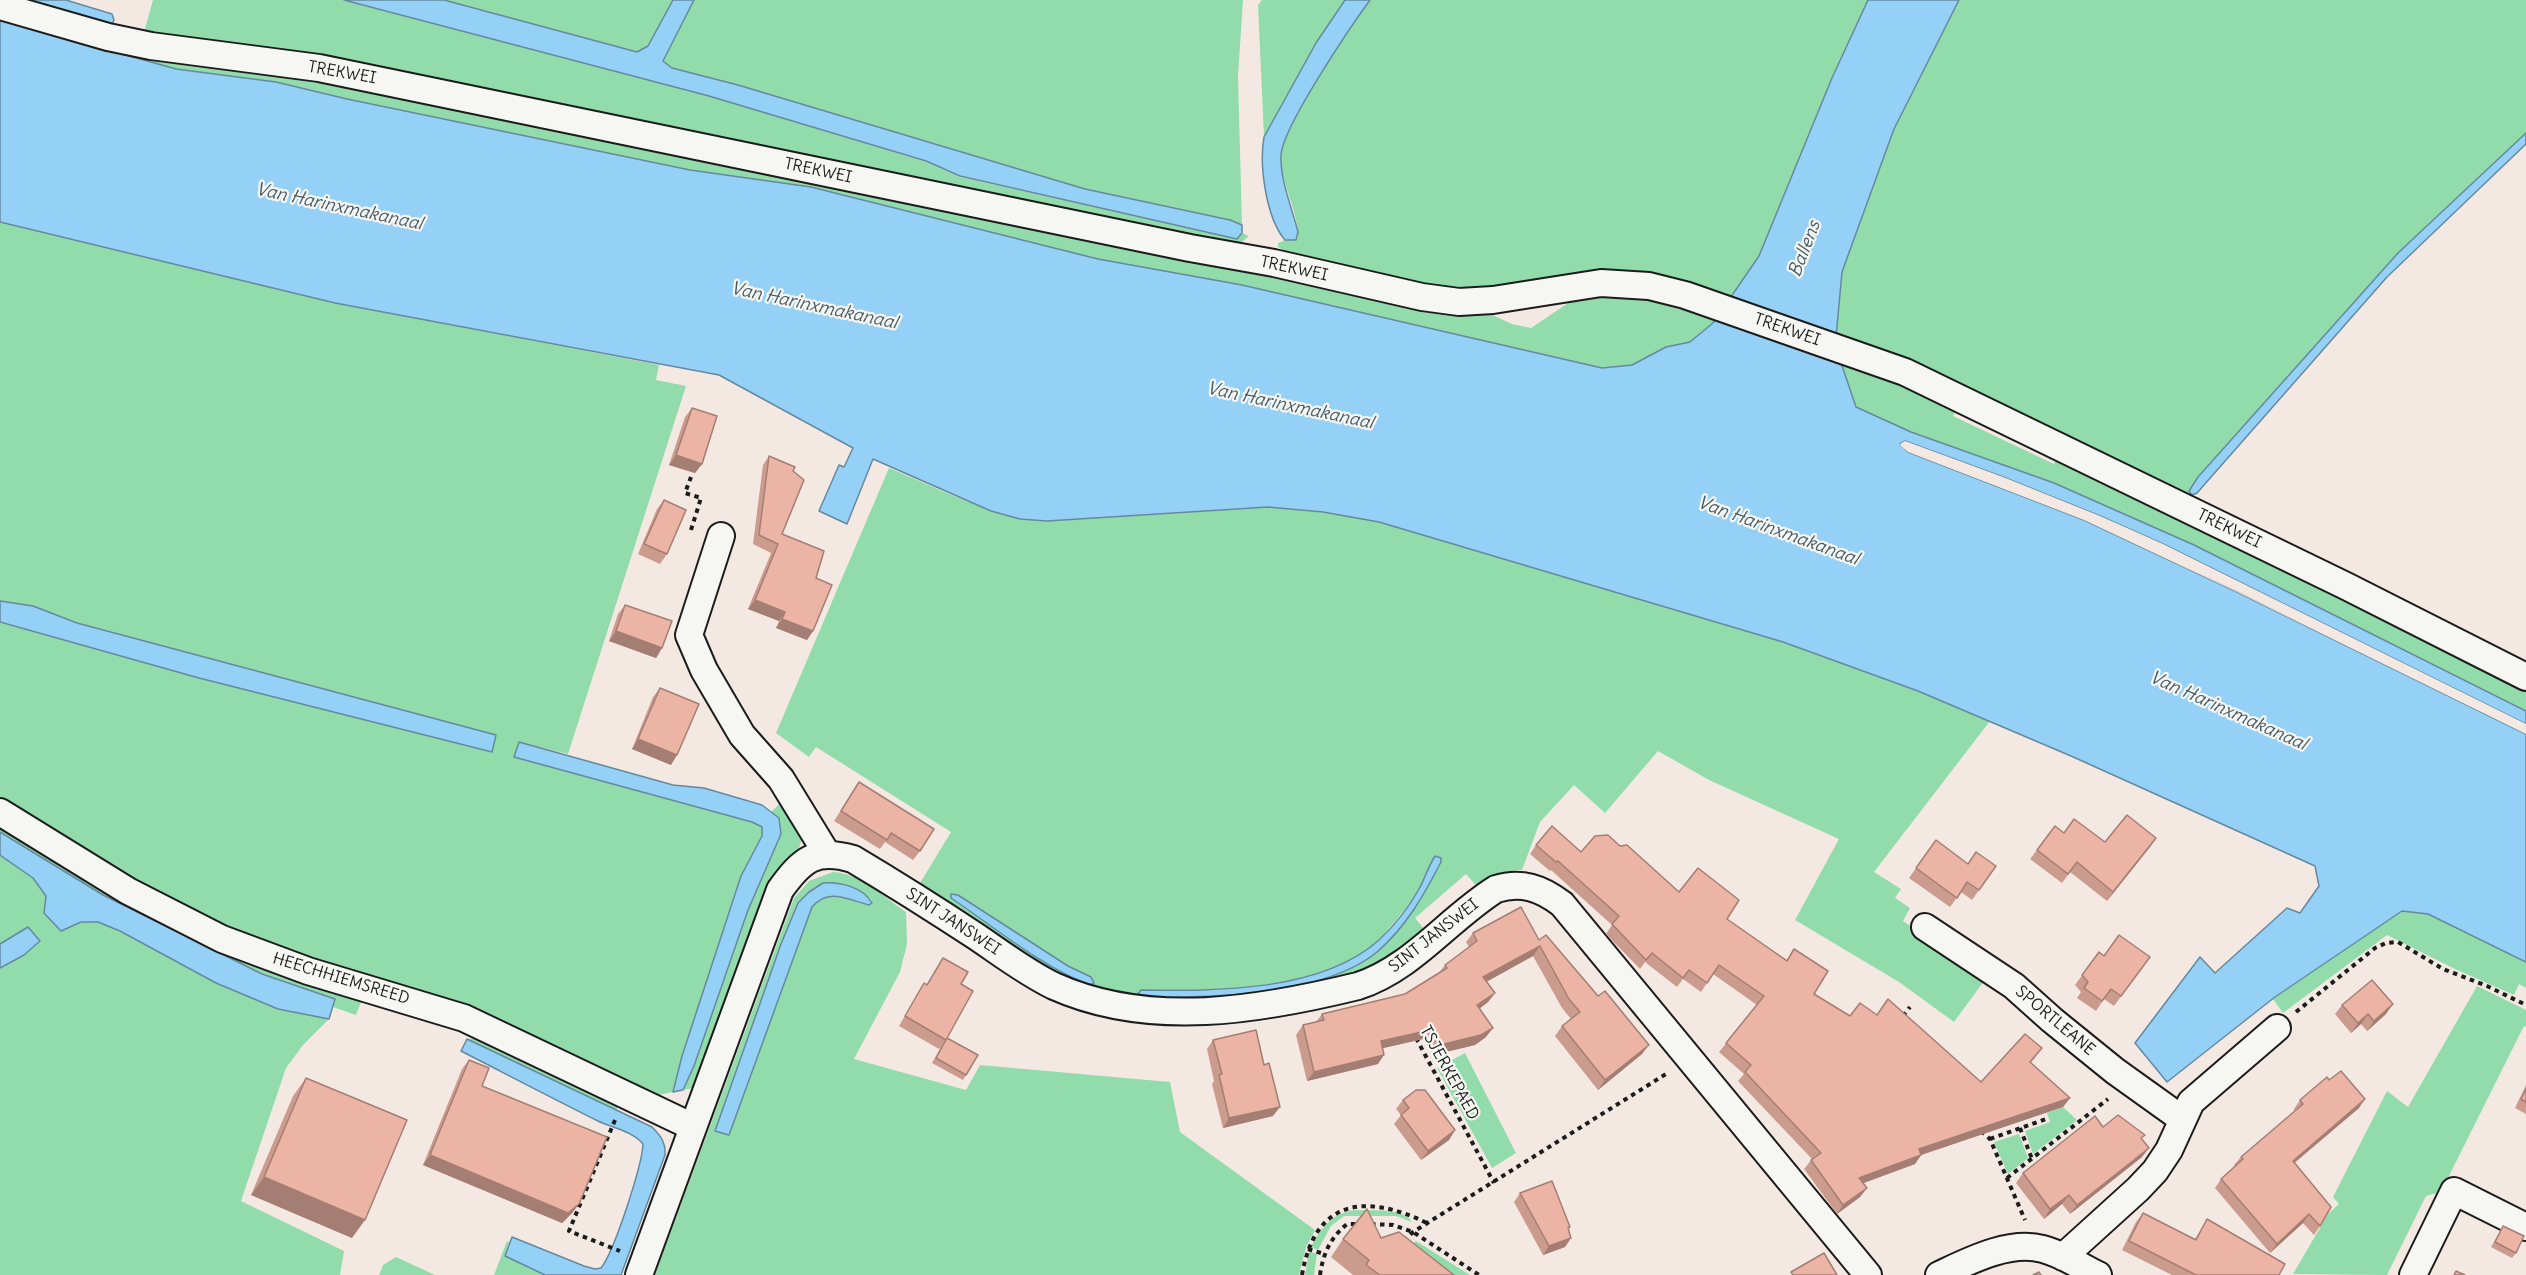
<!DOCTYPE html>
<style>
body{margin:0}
canvas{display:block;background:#f4e9e2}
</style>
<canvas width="2526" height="1275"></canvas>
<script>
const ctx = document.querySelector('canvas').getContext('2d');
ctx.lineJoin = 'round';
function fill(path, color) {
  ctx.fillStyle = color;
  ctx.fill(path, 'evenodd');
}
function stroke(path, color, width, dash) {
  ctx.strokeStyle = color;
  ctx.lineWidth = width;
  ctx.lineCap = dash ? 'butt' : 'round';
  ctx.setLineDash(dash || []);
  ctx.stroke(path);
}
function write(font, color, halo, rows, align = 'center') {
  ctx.font = font + ' Delius,sans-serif';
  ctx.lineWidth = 4.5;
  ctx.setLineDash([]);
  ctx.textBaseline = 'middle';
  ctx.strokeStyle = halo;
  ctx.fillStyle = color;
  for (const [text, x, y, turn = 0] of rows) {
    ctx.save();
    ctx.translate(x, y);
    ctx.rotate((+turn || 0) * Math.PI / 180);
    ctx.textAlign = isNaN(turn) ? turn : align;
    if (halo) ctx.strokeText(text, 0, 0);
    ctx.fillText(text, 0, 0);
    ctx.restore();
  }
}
fill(new Path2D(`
 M153 0H344L709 96 926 162 960 177 1237 239 1242 233 1249 236 1236 247 145 39 106 24 144 32Z
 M444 0H673L648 46 637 52Z
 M694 0H1243L1238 76 1242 225 1230 220 1085 189 738 85 672 68 663 61Z
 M1262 0H1345L1316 43 1264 137 1258 5Z
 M1370 0H1868L1832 78 1759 256 1728 300 1689 286 1482 293 1355 274V268L1290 254 1278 247V243L1285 240H1296L1298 237C1299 211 1280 184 1281 156 1282 129 1351 26 1370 0Z
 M1959 0H2526V133L2398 253 2198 477 2189 491 2192 495 2188 501 1836 337 1842 272 1859 222 1894 129Z
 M0 12 248 65 1479 309 1512 324 1531 328 1583 293H1650L1718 315 1713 323 1690 342 1666 348 1632 365 1602 368 1242 285 1098 259 811 187 690 170 347 99 276 82 176 69 0 20Z
 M0 222 335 303 659 365 656 380 686 386 568 754 519 742 515 757 752 822 762 827V836L741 876 673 1092 649 1097 245 937 142 887 0 802V622L199 678 492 752 496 736 77 623 33 606 0 601Z
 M1839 357 1958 406 1953 416 2054 464 2058 455 2526 686V711L2194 545 2054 483 1911 432 1856 407Z
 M889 468C940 489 991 517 1047 521L1268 507 1323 512 1379 522 1783 642 1918 691 1990 721 1874 872 1901 889 1895 898 1910 908 1903 921 1987 977 1954 1022 1899 982 1795 920 1839 839 1709 780 1658 751 1605 813 1574 785 1540 822 1522 870H1516L1481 891 1466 874 1415 918 1424 929 1355 981 1170 1005 1075 987 917 888 951 832 816 747 809 757 776 733ZM1441 858V862C1414 913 1394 947 1340 973L1186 997 1141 990C1213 991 1334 993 1385 933 1397 919 1409 906 1418 890 1423 882 1425 873 1430 865 1432 861 1437 860 1441 858ZM958 895 1068 966 1091 977 1090 985 1053 966Z
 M784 799C795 821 811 836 793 858L698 1087 683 1090 694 1066 748 910 763 874 779 818 771 812Z
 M0 819 355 991 361 1002 356 1015 333 1007 335 999 262 974 103 895 0 832Z
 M0 855 33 878 46 896 45 907 81 922H98L120 931 278 1009 329 1019 303 1045 286 1068 241 1201 344 1251 340 1275H0V968L24 955 28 927 0 944Z
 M833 872C863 874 883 897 906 912L907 944 900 972 854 1059 966 1090 980 1065 1170 1082 1180 1132 1315 1230 1306 1247 1299 1275H655L794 898 809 881ZM851 886 872 900C849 908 834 882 812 907L729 1135 715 1131 798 903Z
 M2402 911 2428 914 2526 962V988L2519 984 2514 995 2455 969 2387 935 2283 1013 2273 999Z
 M2477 986 2526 1010V1027L2524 1026 2441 1192 2426 1196 2387 1275 2293 1274 2328 1214 2339 1204 2333 1197 2387 1091 2408 1107Z
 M492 1037 618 1106 616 1111 467 1039Z
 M1465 1053 1516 1153 1492 1168 1437 1068Z
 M2063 1107 2077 1120 2033 1154 2025 1131 2050 1122 2047 1113Z
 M2019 1134 2028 1158 2008 1174 1994 1142Z
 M1355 1210C1370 1211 1403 1207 1412 1222L1396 1216H1344L1331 1226 1318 1250 1311 1247C1321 1228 1332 1213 1355 1210Z
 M507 1241 509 1242 505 1256 545 1275H494Z
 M1416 1241 1470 1275H1425L1399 1255Z
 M1309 1251 1317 1254 1314 1275H1305Z
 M396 1257 435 1275H379L383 1265Z`), '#92dcab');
const water = new Path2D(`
 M25 0H66L112 14 114 20 112 24H106Z
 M344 0H444L637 52 648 46 673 0H694L663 61 672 68 738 85 1085 189 1230 220 1242 225V233L1237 239 960 176 926 161 709 96Z
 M1345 0H1370C1351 26 1282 128 1281 155 1280 181 1292 207 1298 232L1296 240H1285C1266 218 1259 165 1264 137L1316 43Z
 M1868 0H1959L1894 129 1842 272 1836 337 1839 357 1856 407 1911 432 2054 483 2194 545 2526 711V724L2163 544 2100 516 2003 477 1905 441 1900 444 1908 452 2084 520 2237 592 2526 734V962L2428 914 2402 911 2275 997 2167 1082 2135 1043 2200 957 2215 973 2287 908 2300 913 2319 886 2315 866 2071 756 1918 691 1783 642 1379 522 1323 512 1268 507 1047 521 1020 519 991 511 873 459 847 524 819 511 839 465 844 467 853 448 719 375 335 303 0 222V20L176 69 276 82 347 99 690 170 811 187 1098 259 1242 285 1602 368 1632 365 1666 347 1690 342 1713 323 1759 256 1832 78Z
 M2526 133V144L2387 277 2197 493 2192 495 2189 491 2198 477 2398 253Z
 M0 601 33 606 77 623 496 735 492 752 199 678 0 622Z
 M519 742 673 785 704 788 762 805 779 818 781 834 748 910 694 1066 683 1090 673 1092 682 1056 741 876 762 836V827L752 822 514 757Z
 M0 832 103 895 262 974 335 999 329 1019 278 1009 216 983 120 931 98 922H81L61 931 44 913 46 896 33 878 0 855Z
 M1435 856 1441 858V862C1424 895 1406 927 1377 952 1337 985 1261 994 1211 996 1191 996 1155 1001 1138 994L1141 990C1216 991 1321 992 1379 940 1394 926 1409 907 1419 889 1425 878 1428 867 1435 856Z
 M823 883C841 882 863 887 872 903L869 905C848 900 829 887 812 907L729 1135 715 1131 781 944 798 903 809 892Z
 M951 894 958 895 1068 966 1091 977 1094 983 1090 985C1042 967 994 927 951 898Z
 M28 927 40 941 24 955 0 968V944Z
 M467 1039 652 1127C661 1136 666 1143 665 1155L621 1275H545L505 1256 512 1237 584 1266 595 1269 601 1268C614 1252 642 1166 643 1144 632 1131 613 1128 598 1121 552 1098 506 1074 461 1051Z`);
fill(water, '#95d1f6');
stroke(water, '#65899f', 1.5);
fill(new Path2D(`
 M1905 441 2003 477 2100 516 2163 544 2526 724V727L2162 547 2099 519 2001 479 1904 445 1909 449 2085 518 2477 707 2526 731V734L2237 592 2084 520 1908 452 1901 446 1900 444Z`), '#f4e9e2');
const street = new Path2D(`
 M0 6 108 37 151 46 319 68 1190 248 1274 263 1422 297 1459 302 1493 300 1601 283 1649 286 1685 295 1905 372 2346 586 2526 677
 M721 536 689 635 704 670 742 735 781 779 827 854
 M0 812 128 891 222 939 308 971 464 1018 693 1127
 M1925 927 2014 986 2052 1020 2115 1071 2182 1119
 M2063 1257 2138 1189 2155 1171 2169 1150 2191 1102 2277 1028
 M639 1275 780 890C802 859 816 848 853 859 895 884 936 910 977 937 1002 954 1027 973 1054 986 1150 1029 1260 1010 1358 986 1413 968 1448 919 1496 889 1521 881 1541 888 1562 904L1868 1275
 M1939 1275C1969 1261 2009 1240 2043 1249 2062 1254 2080 1266 2098 1275
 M2413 1275 2454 1191 2526 1227`);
stroke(street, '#1c1c1c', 30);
stroke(new Path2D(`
 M691 530 701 498 685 493 691 477
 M2296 1012 2375 948 2386 943 2398 942 2443 969 2487 986 2526 1005
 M1903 1016 1910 1007
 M1416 1038 1494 1183
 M615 1120 569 1231 620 1251
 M2020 1128 2032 1159
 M1981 1131 1990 1139 2025 1220
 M1990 1139 2046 1119
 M2007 1178 2108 1099
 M1371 1224 1393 1225 1413 1232 1479 1275
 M1404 1241 1413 1232 1666 1074
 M1308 1249 1324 1254
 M1302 1275C1315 1199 1365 1193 1427 1223
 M1320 1275C1323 1254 1330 1238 1347 1224H1360`), '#1c1c1c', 4, [4.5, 4.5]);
stroke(street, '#f6f6f2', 26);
fill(new Path2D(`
 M692 408 702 464 695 473 669 465 685 417Z
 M769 456 793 471 782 534 816 578 813 631 807 640 776 628 779 621 748 609 771 553 753 544 763 465Z
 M664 500 667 554 660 564 638 554 657 509Z
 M625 605 662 648 656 658 609 641 618 614Z
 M660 688 671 765 632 749 653 697Z
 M859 782 920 851 913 860 885 842 880 849 834 821Z
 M2064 833 2105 842 2156 838 2107 901 2070 872 2062 883 2030 859 2037 850Z
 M1936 840 1968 864 1996 866 1972 900 1961 892 1950 907 1909 878Z
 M1536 845 1581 852 1620 846 1679 892 1727 919 1787 960 1794 949 1814 994 1850 1016 1877 1015 1981 1082 2036 1057 2030 1063 2070 1098 2063 1107 1921 1155 1915 1164 1863 1183 1867 1188 1860 1197 1837 1214 1804 1169 1812 1159 1738 1081 1744 1074 1719 1052 1757 1005 1713 974 1701 992 1683 979 1677 987 1645 962 1640 969 1606 934 1612 925 1551 870 1550 871 1530 854Z
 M1473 933 1539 940 1642 1054 1598 1090 1555 1036 1562 1026 1571 1019 1562 1008 1533 956 1486 982 1495 993 1488 1002 1480 1008 1486 1037 1475 1045 1433 1055 1423 1039 1383 1048 1378 1064 1307 1081 1296 1035 1303 1025 1316 1022 1322 1014 1405 994 1439 973 1445 965 1469 947 1466 942Z
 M2099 952 2104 956 2150 957 2114 1006 2104 999 2096 1011 2077 998 2081 992 2075 985Z
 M943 958 961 984 947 1038 966 1075 963 1080 932 1063 941 1047 939 1049 899 1026 918 993 924 983 927 985Z
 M2342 1005 2386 1014 2367 1031 2361 1024 2351 1033 2335 1014Z
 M1213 1040 1264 1065 1273 1116 1223 1128 1212 1084 1214 1081 1207 1049Z
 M469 1060 482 1086 579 1204 572 1213 562 1223 423 1165 462 1069Z
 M306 1078 352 1238 251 1195 293 1096Z
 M2526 1085V1114L2515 1108Z
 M1403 1100 1455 1130 1449 1140 1421 1160 1394 1124 1401 1115 1396 1109Z
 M2300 1100 2359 1108 2294 1163 2320 1226 2314 1235 2303 1223 2270 1253 2215 1188 2221 1179 2235 1166 2234 1165 2241 1157 2295 1111 2294 1109Z
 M2103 1127 2142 1139V1157L2070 1214 2062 1204 2044 1219 2016 1183 2023 1173Z
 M1520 1193 1568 1229 1571 1238 1565 1247 1543 1255 1514 1202Z
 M2143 1213 2195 1239 2207 1219 2279 1275H2172L2122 1250 2136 1222Z
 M2503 1226 2516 1253 2512 1258 2491 1247Z
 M1381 1238 1454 1275H1353L1331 1257 1343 1239Z`), '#cb9b8d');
fill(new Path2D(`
 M676 455 702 464 695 473 669 465Z
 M755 600 785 612 779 621 748 609Z
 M782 619 813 631 807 640 776 628Z
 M616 631 662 648 656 658 609 641Z
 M638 739 677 755 671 765 632 749Z
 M2156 838 2150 847 2107 901 2113 892Z
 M1540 946 1533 956 1477 987 1483 977Z
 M1495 993 1488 1002 1471 1015 1477 1005Z
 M2393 1004 2386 1014 2367 1031 2374 1021Z
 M2368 1014 2361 1024 2351 1033 2358 1023Z
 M1493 1028 1486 1037 1475 1045 1433 1055 1440 1045Z
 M1430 1030 1423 1039 1375 1050 1381 1041Z
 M1649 1045 1642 1054 1598 1090 1605 1080Z
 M1384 1055 1378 1064 1307 1081 1314 1072Z
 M2070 1098 2063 1107 1921 1155 1915 1164 1853 1187 1859 1178 1919 1149Z
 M2365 1099 2359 1108 2286 1170 2293 1161Z
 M1280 1107 1273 1116 1223 1128 1229 1118Z
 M1455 1130 1449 1140 1421 1160 1428 1151Z
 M2149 1148 2142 1157 2070 1214 2077 1205Z
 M430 1155 579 1204 572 1213 562 1223 423 1165Z
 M264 1177 365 1220 352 1238 251 1195Z
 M1867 1188 1860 1197 1837 1214 1843 1205Z
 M2069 1195 2062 1204 2044 1219 2050 1209Z
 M2309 1214 2303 1223 2270 1253 2277 1244Z
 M1571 1238 1565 1247 1543 1255 1549 1246Z`), '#a57e73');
const building = new Path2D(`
 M692 408 717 416 702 464 676 455Z
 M769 456 795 467 793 471 804 480 782 534 824 551 816 578 832 585 813 631 782 619 785 612 755 600 778 544 759 535Z
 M664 500 686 510 667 554 644 544Z
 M625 605 672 621 662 648 616 631Z
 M660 688 699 704 677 755 638 739Z
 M859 782 934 829 920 851 891 833 887 840 841 811Z
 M2127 815 2156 838 2113 892 2077 862 2068 874 2037 850 2055 826 2064 833 2074 819 2105 842Z
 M1552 826 1581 852 1595 836 1608 835 1620 846 1627 845 1679 892 1698 868 1739 900 1727 919 1787 961 1794 949 1828 971 1814 994 1850 1016 1860 1003 1877 1015 1888 999 1981 1082 2025 1034 2042 1048 2030 1062 2070 1098 1919 1149 1921 1155 1859 1178 1867 1188 1843 1205 1811 1160 1821 1153 1745 1072 1751 1065 1726 1043 1764 996 1719 965 1707 983 1689 970 1683 978 1652 953 1646 960 1612 924 1619 916 1558 861 1556 862 1536 845Z
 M1936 840 1968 864 1976 852 1996 866 1979 890 1967 882 1957 898 1916 868Z
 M1521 907 1539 940 1546 935 1598 996 1605 991 1649 1045 1605 1080 1562 1026 1580 1012 1569 999 1540 946 1483 977 1495 993 1477 1005 1493 1028 1481 1035 1440 1045 1430 1030 1381 1041 1384 1055 1314 1072 1303 1025 1324 1020 1322 1014 1405 994 1447 968 1445 965 1477 941 1473 933Z
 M2119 935 2150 957 2121 996 2111 989 2102 1001 2084 988 2088 982 2082 975 2099 952 2104 956Z
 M943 958 968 972 961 984 973 991 946 1040 905 1016 924 983 927 985Z
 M2372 980 2393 1004 2374 1021 2368 1014 2358 1023 2342 1005Z
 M1256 1030 1264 1065 1269 1063 1280 1107 1229 1118 1219 1075 1222 1074 1213 1040Z
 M947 1038 978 1055 966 1075 936 1058Z
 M469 1060 489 1068 482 1086 607 1137 579 1204 568 1213 430 1155Z
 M2341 1071 2365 1099 2293 1161 2331 1207 2320 1226 2309 1214 2277 1244 2221 1179 2243 1159 2241 1157 2303 1104 2300 1100 2327 1077 2329 1080Z
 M306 1078 407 1120 365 1220 264 1177Z
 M2526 1089V1102L2521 1099Z
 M1416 1090H1425L1455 1130 1428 1151 1401 1115 1409 1108 1403 1100Z
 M2118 1115 2145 1135 2141 1138 2149 1148 2077 1205 2069 1195 2050 1209 2023 1173 2095 1116 2103 1127Z
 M1552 1181 1570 1227 1568 1228 1571 1238 1549 1246 1520 1193Z
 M1367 1209 1381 1238 1399 1232 1454 1275H1380L1366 1265 1369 1260 1343 1239Z
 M2143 1213 2196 1240 2207 1219 2285 1264 2279 1275H2196L2129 1241Z
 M2503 1226 2524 1236 2516 1253 2495 1242Z
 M1824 1253 1837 1275H1793L1791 1272Z
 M2456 1271 2465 1275H2454Z
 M2039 1272 2041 1275H2033Z`);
fill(building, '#ecb4a4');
stroke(building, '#a57e73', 1.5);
write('16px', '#1c1c1c', '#f6f6f2', [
 ["TREKWEI",342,73,10],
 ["TREKWEI",818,171,12],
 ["TREKWEI",1294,269,12],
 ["TREKWEI",1787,330,19],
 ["TREKWEI",2229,529,26],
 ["SINT JANSWEI",953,922,33],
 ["SINT JANSWEI",1434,936,-38],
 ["HEECHHIEMSREED",341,979,17],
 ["SPORTLEANE",2055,1021,40],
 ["TSJERKEPAED",1449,1073,61]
]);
write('italic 18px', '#465b68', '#f6f6f2', [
 ["Van Harinxmakanaal",339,207,12],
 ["Ballens",1805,249,-69],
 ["Van Harinxmakanaal",814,306,12],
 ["Van Harinxmakanaal",1290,406,12],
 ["Van Harinxmakanaal",1778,531,20],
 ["Van Harinxmakanaal",2228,711,24]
]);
</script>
